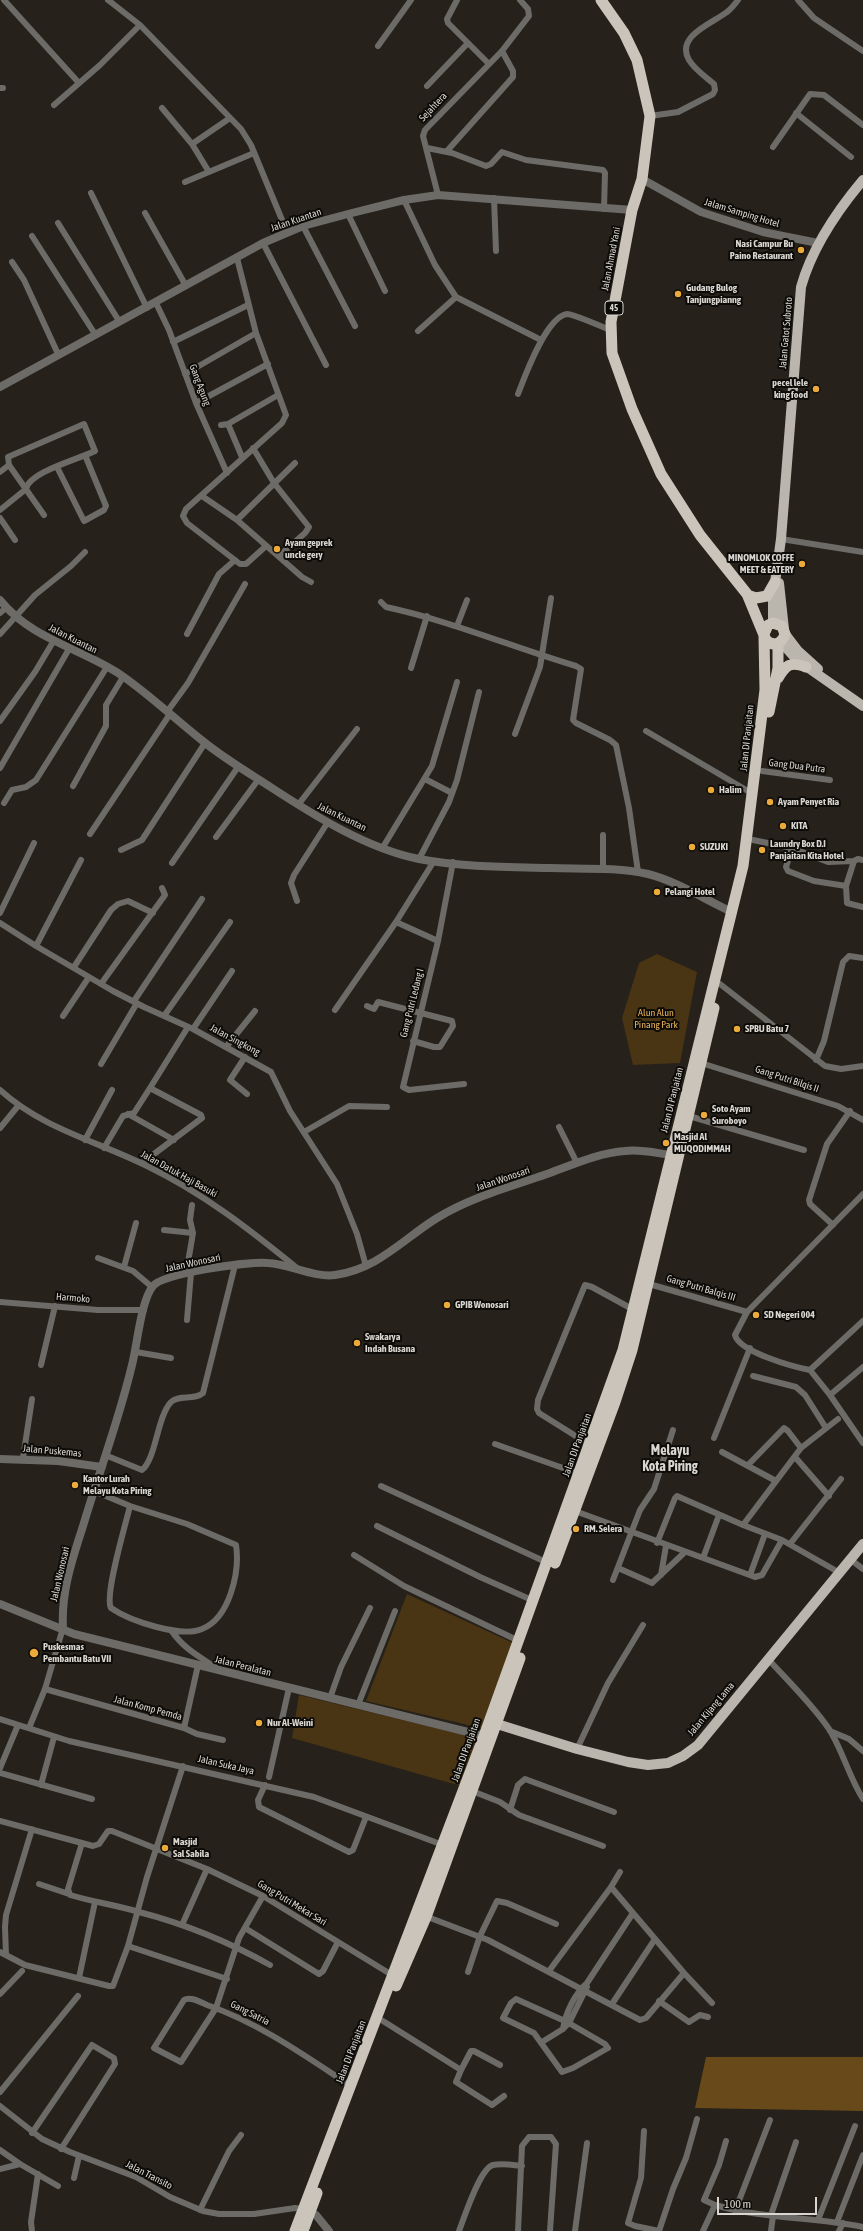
<!DOCTYPE html>
<style>
body{margin:0}
#map{position:relative;width:863px;height:2231px;overflow:hidden;background:#26211a;font-family:"Asap Condensed",sans-serif}
canvas{display:block}
.scale{position:absolute;left:717px;top:2197px;width:100px;height:18px;box-sizing:border-box;border:2px solid #d9d6d1;border-top:0;padding-left:5px;font-size:12px;line-height:14px;white-space:nowrap;color:#d9d6d1;-webkit-text-stroke:3px #0d0b08;paint-order:stroke}
</style>
<div id="map">
<canvas width="863" height="2231"></canvas>
<div class="scale">100 m</div>
</div>
<script>
const ctx = document.querySelector('canvas').getContext('2d');
ctx.lineJoin = 'round';
function fill(path, color) {
  ctx.fillStyle = color;
  ctx.fill(path, 'evenodd');
}
function stroke(path, color, width, dash) {
  ctx.strokeStyle = color;
  ctx.lineWidth = width;
  ctx.lineCap = dash ? 'butt' : 'round';
  ctx.setLineDash(dash || []);
  ctx.stroke(path);
}
function write(font, color, halo, rows, align = 'center') {
  ctx.font = font + ' "Asap Condensed",sans-serif';
  ctx.lineWidth = 4;
  ctx.setLineDash([]);
  ctx.textBaseline = 'middle';
  ctx.strokeStyle = halo;
  ctx.fillStyle = color;
  for (const [text, x, y, turn = 0] of rows) {
    ctx.save();
    ctx.translate(x, y);
    ctx.rotate((+turn || 0) * Math.PI / 180);
    ctx.textAlign = isNaN(turn) ? turn : align;
    if (halo) ctx.strokeText(text, 0, 0);
    ctx.fillText(text, 0, 0);
    ctx.restore();
  }
}
fill(new Path2D(`
 M657 954 697 972 680 1063 633 1065 622 1018 639 963Z
 M407 1594 513 1643 481 1728 366 1701Z
 M299 1695 477 1738 461 1786 292 1738Z`), '#493513');
fill(new Path2D(`
 M706 2057H863V2111L695 2108Z`), '#684a1a');
stroke(new Path2D(`
 M4 0 79 83
 M108 0 140 25 241 129 251 145 287 232
 M457 0 447 19 448 23 489 64
 M798 0 814 18 863 51
 M378 46 411 0
 M427 86 468 43
 M0 88H3
 M54 105 100 65 140 25
 M162 108 192 144 209 172
 M796 113 851 157
 M650 116 678 112 713 94 715 90 714 84C706 77 695 70 689 60 675 36 713 23 727 12 731 9 735 4 738 0
 M192 144 230 118
 M773 147 810 94 824 95 863 125
 M427 148 452 153 486 166 491 164 502 152 526 160 603 170 605 173 604 209
 M447 151 513 77V71L502 51
 M185 182 254 153
 M91 193 147 308
 M438 195 423 136 425 130 502 51 529 16 528 9 520 0
 M494 198 496 251
 M404 200 435 265 456 297 541 340
 M145 213 186 286
 M348 214 385 291
 M58 223 119 321
 M303 226 355 326
 M32 236 95 334
 M263 243 326 365
 M237 258 256 333 286 415 282 423 186 509 183 516 187 523 240 564H246L266 546
 M12 262 24 280 58 354
 M156 303 169 330 196 403 227 473
 M418 331 456 297
 M173 342 248 305
 M185 374 256 333
 M518 394C525 376 546 317 567 314 572 314 603 327 610 330
 M196 403 268 364
 M228 424 242 457
 M221 425 228 424 278 395
 M253 448 274 483 309 527 305 533 279 556
 M57 467 84 521 104 510 106 506 85 455
 M0 472 9 465
 M26 489C29 472 79 459 95 451L84 424 8 457 9 465 44 515
 M202 496 237 520 302 577 311 582
 M0 510 26 489
 M0 518 15 540
 M237 520 295 463
 M781 539 863 552
 M381 602 386 607C451 621 512 647 576 666L581 669 573 720 576 723 610 740 616 745 629 808 638 872
 M0 613 6 608
 M457 626 467 600
 M0 634 35 595 71 566 85 552
 M187 634 219 574 235 560
 M411 668 427 616
 M167 712 188 683 245 584
 M0 721 35 672 53 642
 M646 731 753 794
 M515 734 540 667 551 598
 M0 768 69 649
 M762 771 830 780
 M425 779 452 793
 M73 786 106 726V705L123 677
 M4 803 12 790 26 787 36 780 107 667
 M298 805 357 729
 M90 834 170 714
 M216 837 258 780
 M753 840 792 848 828 862 854 861
 M383 847 432 766 457 682
 M792 848 786 867 788 871 814 881 846 886 847 903 863 907
 M121 850 142 840 205 743
 M419 859 449 802 457 780 479 692
 M453 862 438 941 403 1087 409 1090 464 1084
 M172 863 238 767
 M603 870V835
 M846 886 854 861 858 859 863 860
 M297 901 291 883 294 875 328 822
 M0 913 34 843
 M396 922 438 941
 M0 923 36 946 113 991 144 1007 193 1029 271 1072 290 1111 337 1184 357 1234 366 1266
 M36 946 81 860
 M74 967 111 910 118 904 128 901 153 913
 M101 984 165 895 162 888
 M720 984 825 1066 841 1069 863 1066
 M134 1001 202 899
 M367 1006 374 1009 378 1002 452 1021 453 1026 440 1047H434L413 1041
 M335 1010 396 922 434 861
 M63 1016 89 977
 M164 1016 230 922
 M193 1029 232 971
 M226 1047 255 1011
 M245 1057 230 1080 247 1094
 M816 1060 824 1041 843 962 849 956 863 958
 M701 1063 838 1106 863 1120
 M101 1064 137 1003
 M0 1090C43 1129 97 1141 147 1166 203 1193 249 1229 297 1268
 M128 1114 174 1140
 M689 1116 804 1150
 M559 1127 577 1163
 M0 1128 18 1106
 M304 1132 349 1106 387 1107
 M85 1140 112 1090
 M104 1148 123 1116 134 1113 150 1088
 M142 1163 202 1118 201 1115 150 1088 188 1027
 M863 1194 747 1312 735 1335C739 1352 794 1367 810 1370L863 1321
 M833 1225 810 1204 809 1200 827 1144 850 1111
 M164 1230 193 1233
 M98 1258 133 1271 152 1287
 M124 1267 136 1223
 M186 1274 193 1233 190 1220 192 1205
 M649 1284 747 1312
 M0 1302 98 1310H144
 M187 1320 191 1273
 M136 1352 171 1358
 M41 1365 55 1306
 M810 1370 830 1395 863 1367
 M753 1376 796 1387 805 1395 826 1428
 M830 1395 863 1443
 M714 1438 750 1348
 M495 1444 580 1474
 M590 1445 539 1413 537 1409 538 1400 585 1285 592 1287 634 1310
 M722 1452 776 1481
 M105 1455 142 1470C156 1459 157 1417 171 1402 179 1394 194 1401 203 1393L235 1265
 M795 1457 829 1496
 M23 1458 32 1399
 M748 1465 784 1428 788 1431 801 1448
 M381 1486 548 1563
 M94 1491 130 1506C126 1523 104 1596 111 1608 130 1621 181 1638 202 1629 230 1618 240 1571 236 1545L187 1524 130 1506
 M575 1511 755 1577 762 1575 782 1540
 M743 1525 801 1448 838 1419
 M377 1526 480 1577 534 1601
 M657 1543 675 1498 677 1496 743 1525 782 1540 840 1573
 M790 1544 841 1479
 M354 1555 404 1586 519 1641
 M703 1558 719 1515
 M850 1559 863 1569
 M618 1568 652 1583 685 1552
 M661 1575 666 1546
 M750 1575 765 1534
 M613 1580 640 1510 654 1489 673 1430
 M171 1630C183 1648 198 1656 215 1667
 M768 1659C789 1682 812 1704 829 1729 842 1749 849 1777 863 1799
 M45 1689 184 1728 198 1665
 M330 1698 341 1667 370 1608
 M358 1705 395 1611
 M0 1719 69 1741 314 1797 443 1845
 M29 1728 45 1689 63 1628
 M184 1728 197 1734 223 1740
 M830 1731 849 1739 863 1751
 M577 1749 608 1683 643 1625
 M0 1768 18 1725
 M0 1773 92 1799
 M269 1777 289 1688
 M41 1785 54 1737
 M265 1785 258 1800 259 1807 349 1852 353 1850 366 1817
 M472 1791 500 1802 519 1815 603 1846
 M510 1810 518 1785 525 1779 614 1812
 M0 1821 93 1846 99 1844 108 1831H112L207 1869 263 1896 392 1975
 M82 1843 68 1889 70 1895C93 1902 116 1905 139 1912 185 1924 229 1942 270 1965
 M39 1884 69 1894
 M611 1887 620 1872
 M263 1896 239 1938 216 2008 181 2062 154 2048 184 2000C190 1996 200 2002 207 2005 259 2023 304 2055 351 2086
 M425 1916 488 1940 640 2020 646 2018 684 1973
 M182 1925 207 1869
 M245 1928 319 1974 323 1971 338 1942
 M128 1946 227 1979
 M0 1952 25 1965 109 1986H113L128 1946 147 1877 183 1766
 M6 1955 5 1927 6 1915 32 1829
 M549 1971 611 1887 684 1973 712 2003
 M468 1972 480 1936 497 1901 507 1903 556 1924
 M79 1978 95 1902
 M0 1994 22 1971
 M516 1999 567 2022 605 2044 608 2048 573 2068 562 2072 534 2033 503 2018 511 2003Z
 M659 2001 689 2022 700 2015 708 2017
 M612 2004 655 1939
 M383 2021 461 2070 456 2082 492 2105 504 2096
 M563 2029C565 2014 575 1993 587 1983L633 1913
 M542 2042 563 2029 569 2023 587 1987
 M461 2070 471 2051H474L500 2065
 M0 2092 78 1996
 M0 2106 42 2139 70 2152 136 2177 170 2197 203 2211 219 2214H254L295 2208 303 2209
 M644 2131 641 2178 628 2223 635 2226 659 2231
 M32 2133 92 2045 114 2058 115 2064 61 2149
 M0 2150 20 2164 58 2186
 M0 2169 20 2164
 M74 2178 79 2156
 M715 2205 704 2200 719 2165 726 2141
 M200 2210 229 2151 241 2135
 M735 2211 770 2120
 M771 2215 796 2142
 M818 2220 855 2126
 M837 2222 863 2155
 M32 2231 31 2222 38 2174
 M459 2231C464 2218 480 2168 493 2165 502 2163 513 2165 522 2166
 M518 2231 522 2146 529 2137H551L556 2144 550 2231
 M575 2231 587 2143
 M659 2231 673 2189 686 2158 697 2119
 M703 2231 715 2205C763 2219 814 2217 863 2227
 M771 2231 773 2216
 M839 2231 843 2223`), '#6d6b67', 6);
stroke(new Path2D(`
 M642 179 701 212 763 232 818 243
 M0 387 263 243 303 226 348 214 404 200 438 195 632 210
 M0 600C32 640 81 648 121 675 150 695 176 720 204 742 225 759 249 773 272 788 315 816 368 849 419 859 460 867 508 867 550 868 582 869 617 867 648 874 676 881 704 899 730 911
 M0 1459 58 1461 102 1467
 M0 1604 74 1634 484 1736
 M63 1628C61 1592 72 1560 83 1526 99 1472 119 1420 132 1365 137 1346 141 1300 153 1286 164 1273 249 1261 268 1263 289 1264 315 1278 335 1275 378 1269 403 1239 437 1218 471 1197 510 1187 547 1174 572 1165 598 1153 625 1151 640 1149 656 1153 671 1155
 M310 2212 316 2215 329 2231`), '#6d6b67', 8);
stroke(new Path2D(`
 M779 583 784 629
 M773 623V597L781 539 801 287C812 248 837 211 863 180
 M785 634 798 651 818 669
 M781 642 797 660 863 706
 M497 1724 577 1749 628 1762 648 1765 668 1763 683 1756 698 1745 863 1544`), '#bab5ad', 10);
stroke(new Path2D(`
 M601 0 624 33 637 60 650 116 642 179 632 210 611 322 612 353 632 409 661 474 700 535 747 594 766 640C773 647 782 644 785 634L782 626 773 623 768 625 764 634
 M750 596 756 598 767 596 775 582
 M778 678C786 665 790 661 806 667
 M769 712 778 668V644
 M555 1563 615 1402 632 1350 714 1008
 M396 1986 426 1917 520 1658
 M295 2231 484 1736 623 1350 743 866 765 690 764 637
 M303 2231 317 2193`), '#cac4bb', 11);
for (const [x, y, r, color] of [
 [801,250,4,"#ebaa39"],
 [678,294,4,"#ebaa39"],
 [816,389,4,"#ebaa39"],
 [277,549,4,"#ebaa39"],
 [802,564,4,"#ebaa39"],
 [711,790,4,"#ebaa39"],
 [770,802,4,"#ebaa39"],
 [783,826,4,"#ebaa39"],
 [692,847,4,"#ebaa39"],
 [762,850,4,"#ebaa39"],
 [657,892,4,"#ebaa39"],
 [737,1029,4,"#ebaa39"],
 [704,1115,4,"#ebaa39"],
 [666,1143,4,"#ebaa39"],
 [447,1305,4,"#ebaa39"],
 [756,1315,4,"#ebaa39"],
 [357,1343,4,"#ebaa39"],
 [75,1485,4,"#ebaa39"],
 [576,1529,4,"#ebaa39"],
 [34,1653,5,"#ebaa39"],
 [259,1723,4,"#ebaa39"],
 [165,1848,4,"#ebaa39"]
]) {
  const dot = new Path2D();
  dot.arc(x, y, r, 0, 2 * Math.PI);
  ctx.fillStyle = color;
  ctx.fill(dot);
  stroke(dot, '#0d0b08', 1.5);
}
for (const [x, y, w] of [
 [614,308,18]
]) {
  const box = new Path2D();
  box.roundRect(x - w / 2, y - 7, w, 14, 3);
  ctx.fillStyle = '#0d0b08';
  ctx.fill(box);
  stroke(box, '#d9d6d1', 1);
}
write('bold 9px', '#d9d6d1', null, [
 ["45",614,308]
]);
write('10px', '#d9d6d1', '#0d0b08', [
 ["Sejahtera",433,107,-47],
 ["Jalam Samping Hotel",742,213,17],
 ["Jalan Kuantan",296,220,-19],
 ["Jalan Ahmad Yani",611,259,-79],
 ["Jalan Gatot Subroto",786,333,-85],
 ["Gang Agung",200,385,69],
 ["Jalan Kuantan",73,639,27],
 ["Jalan DI Panjaitan",747,738,-84],
 ["Gang Dua Putra",797,766,7],
 ["Jalan Kuantan",342,817,26],
 ["Gang Putri Ledang I",412,1003,-76],
 ["Jalan Singkong",235,1040,28],
 ["Gang Putri Bilqis II",787,1079,18],
 ["Jalan DI Panjaitan",672,1100,-76],
 ["Jalan Datuk Haji Basuki",179,1174,29],
 ["Jalan Wonosari",503,1179,-19],
 ["Jalan Wonosari",193,1263,-12],
 ["Gang Putri Balqis III",701,1288,16],
 ["Harmoko",73,1298,5],
 ["Jalan DI Panjaitan",577,1445,-70],
 ["Jalan Puskemas",52,1451,5],
 ["Jalan Wonosari",60,1574,-77],
 ["Jalan Peralatan",243,1666,14],
 ["Jalan Komp Pemda",148,1708,15],
 ["Jalan Kijang Lama",711,1709,-50],
 ["Jalan DI Panjaitan",466,1750,-70],
 ["Jalan Suka Jaya",226,1765,13],
 ["Gang Putri Mekar Sari",292,1903,31],
 ["Gang Satria",250,2013,27],
 ["Jalan DI Panjaitan",351,2052,-69],
 ["Jalan Transito",149,2175,27]
]);
write('bold 10px', '#d9d6d1', '#0d0b08', [
 ["Nasi Campur Bu",793,244,"right"],
 ["Paino Restaurant",793,256,"right"],
 ["Gudang Bulog",686,288],
 ["Tanjungpianng",686,300],
 ["pecel lele",808,383,"right"],
 ["king food",808,395,"right"],
 ["Ayam geprek",285,543],
 ["uncle gery",285,555],
 ["MINOMLOK COFFE",794,558,"right"],
 ["MEET & EATERY",794,570,"right"],
 ["Halim",719,790],
 ["Ayam Penyet Ria",778,802],
 ["KITA",791,826],
 ["Laundry Box D.I",770,844],
 ["Panjaitan Kita Hotel",770,856],
 ["SUZUKI",700,847],
 ["Pelangi Hotel",665,892],
 ["SPBU Batu 7",745,1029],
 ["Soto Ayam",712,1109],
 ["Suroboyo",712,1121],
 ["Masjid Al",674,1137],
 ["MUQODIMMAH",674,1149],
 ["GPIB Wonosari",455,1305],
 ["SD Negeri 004",764,1315],
 ["Swakarya",365,1337],
 ["Indah Busana",365,1349],
 ["Kantor Lurah",83,1479],
 ["Melayu Kota Piring",83,1491],
 ["RM. Selera",584,1529],
 ["Puskesmas",43,1647],
 ["Pembantu Batu VII",43,1659],
 ["Nur Al-Weini",267,1723],
 ["Masjid",173,1842],
 ["Sal Sabila",173,1854]
], 'left');
write('10px', '#ebb35b', '#0d0b08', [
 ["Alun Alun",656,1013],
 ["Pinang Park",656,1025]
]);
write('bold 14px', '#d9d6d1', '#0d0b08', [
 ["Melayu",670,1451],
 ["Kota Piring",670,1467]
]);
</script>
